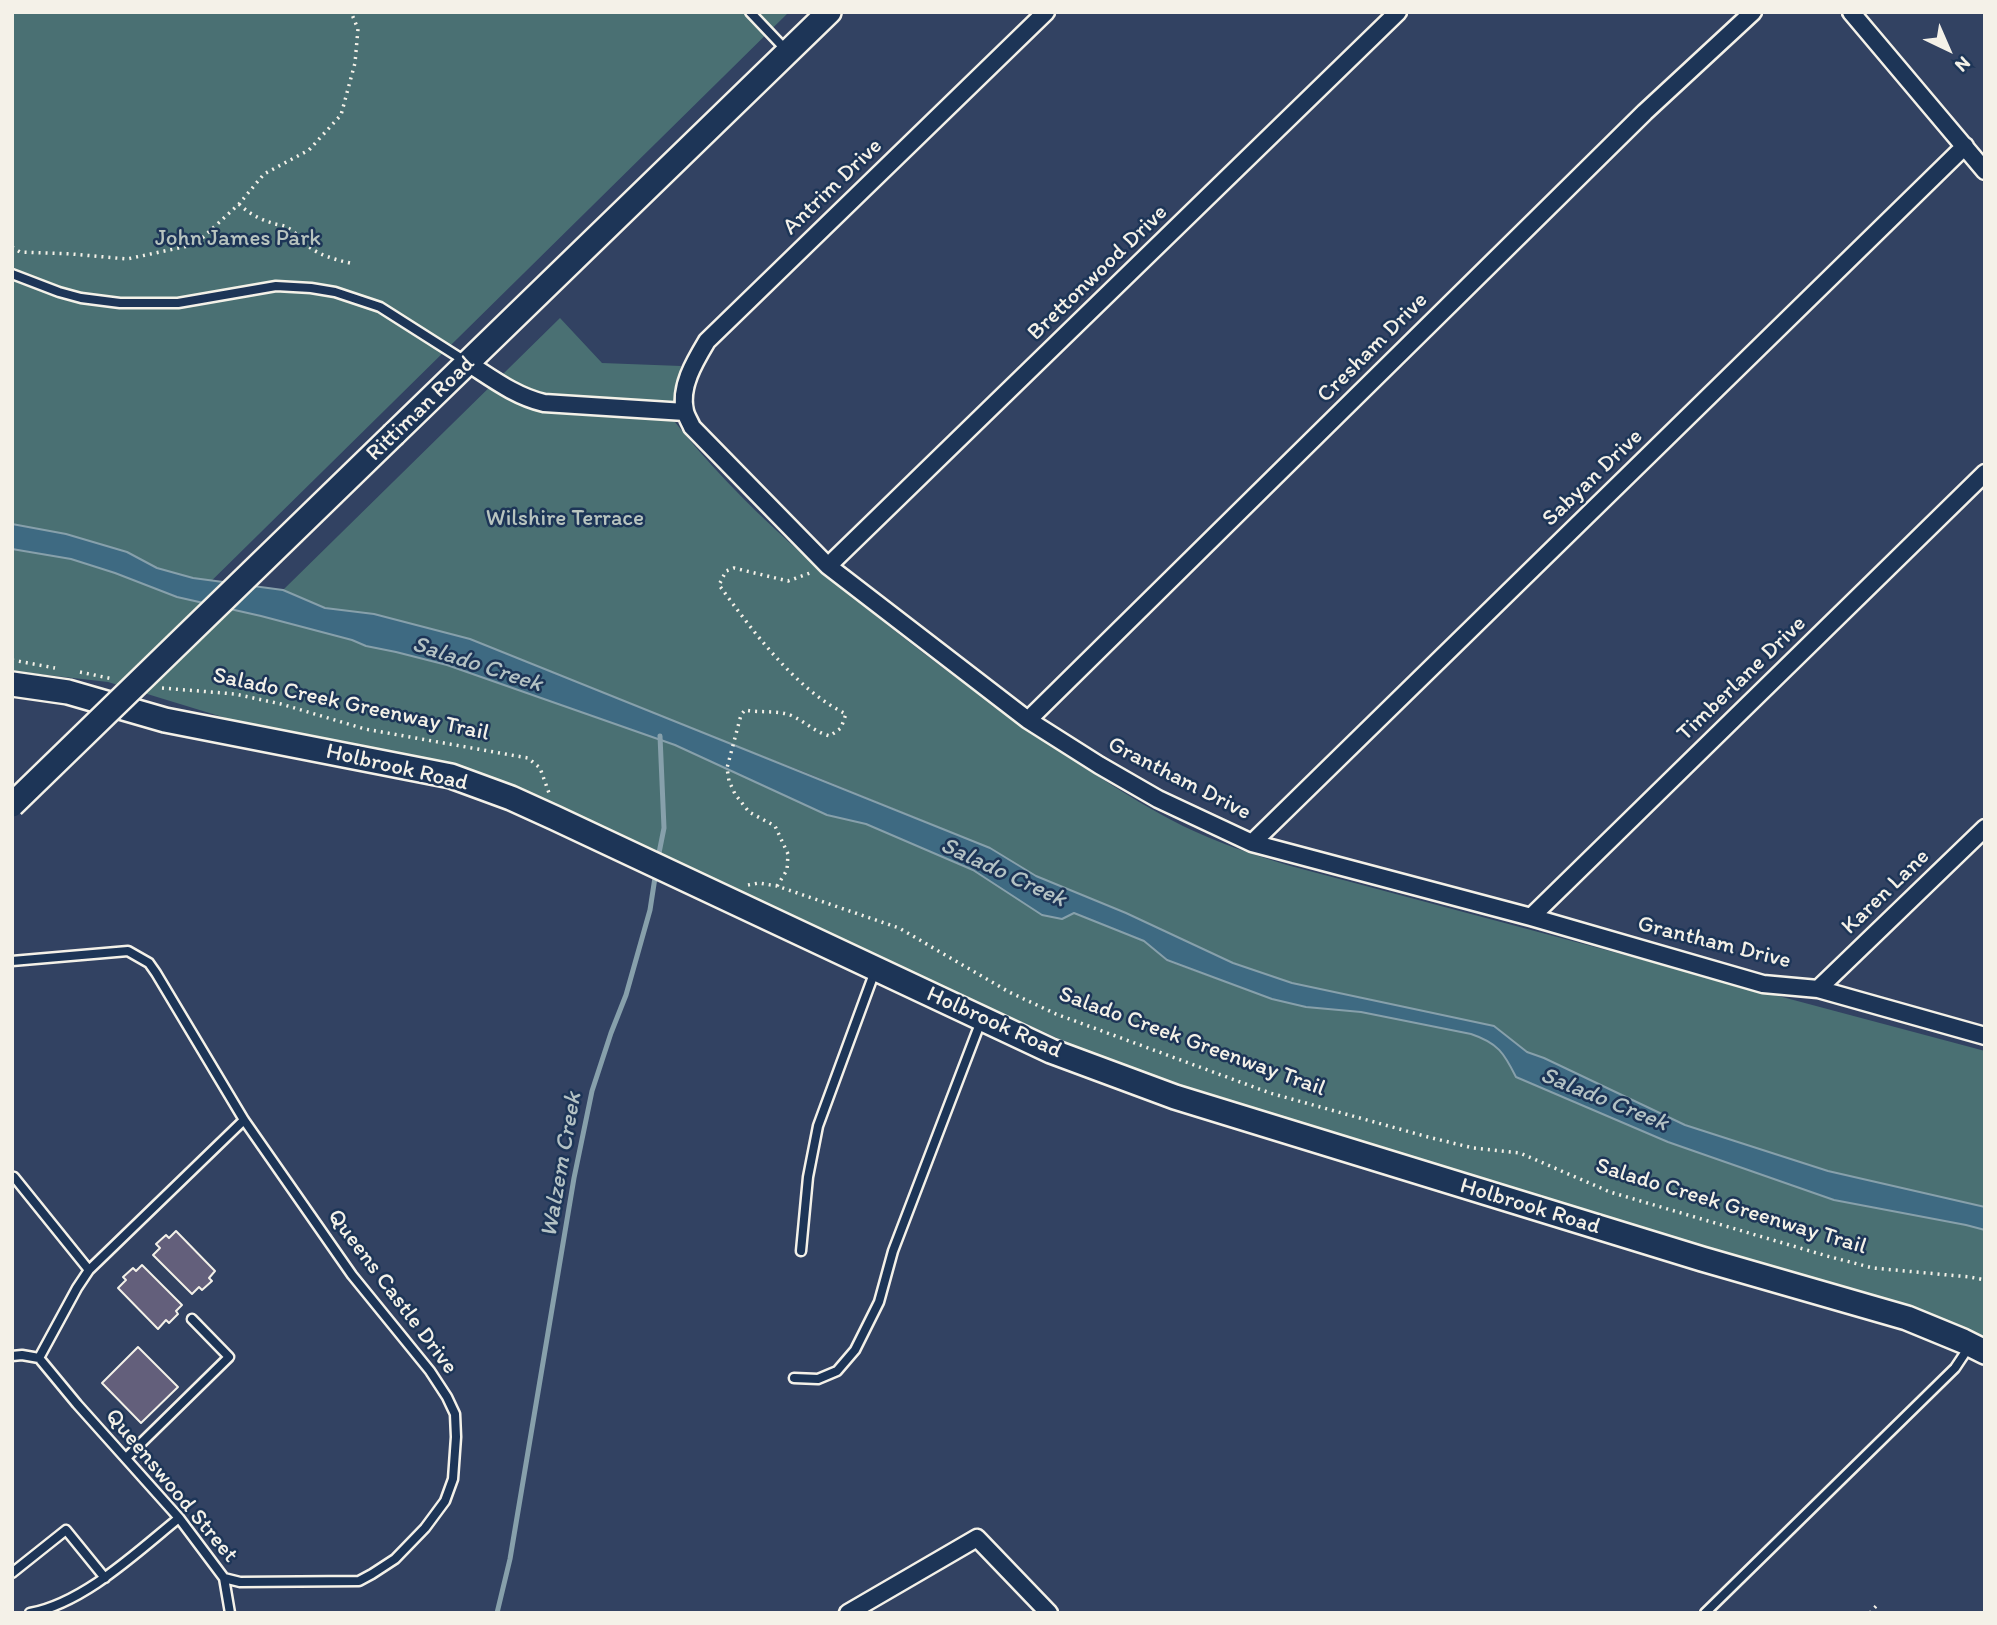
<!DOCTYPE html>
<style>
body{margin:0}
#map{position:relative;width:1997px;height:1625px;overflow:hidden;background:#324262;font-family:Itim,sans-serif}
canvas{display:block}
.frame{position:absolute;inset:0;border:14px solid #f4f1e8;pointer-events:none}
.north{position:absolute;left:1913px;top:14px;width:70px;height:70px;-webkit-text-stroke:5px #1d3557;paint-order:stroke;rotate:136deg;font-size:19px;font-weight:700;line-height:28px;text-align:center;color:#f4f1e8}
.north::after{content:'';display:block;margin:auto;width:24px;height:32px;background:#f4f1e8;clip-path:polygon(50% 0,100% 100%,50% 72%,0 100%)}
</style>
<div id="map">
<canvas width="1997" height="1625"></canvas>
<div class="frame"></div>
<div class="north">N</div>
</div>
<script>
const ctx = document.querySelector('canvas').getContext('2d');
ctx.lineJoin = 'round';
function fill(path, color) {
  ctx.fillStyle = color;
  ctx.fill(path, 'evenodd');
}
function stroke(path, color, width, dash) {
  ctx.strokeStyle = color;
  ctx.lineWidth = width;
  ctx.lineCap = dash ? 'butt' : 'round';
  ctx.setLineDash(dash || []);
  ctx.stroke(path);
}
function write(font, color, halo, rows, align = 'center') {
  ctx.font = font + ' Itim,sans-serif';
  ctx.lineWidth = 5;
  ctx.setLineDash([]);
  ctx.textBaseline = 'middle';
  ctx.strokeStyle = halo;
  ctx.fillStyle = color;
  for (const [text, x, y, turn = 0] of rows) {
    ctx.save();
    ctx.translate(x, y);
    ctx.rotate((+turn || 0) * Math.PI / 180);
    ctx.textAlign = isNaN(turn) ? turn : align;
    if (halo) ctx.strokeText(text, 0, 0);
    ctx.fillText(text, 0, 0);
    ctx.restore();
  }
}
fill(new Path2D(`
 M12 12H789L192 600 261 616 352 640 366 646 396 652 447 665 675 745 827 815 866 824 973 870 1042 915 1062 919 1074 913 1144 941 1167 961 1272 999 1306 1007 1361 1012 1471 1034C1498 1043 1504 1053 1516 1077L1668 1142 1834 1200 1966 1225 1985 1230V1340L1976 1335 1878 1301 1169 1081 1077 1047 859 949 536 797 452 766 265 730 108 682 12 671Z
 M560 318 602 363 681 366 671 417C741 507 832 582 922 652 979 695 1036 737 1096 775 1124 793 1153 811 1183 826 1216 842 1251 854 1287 865L1985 1051V1207L1828 1171 1685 1125 1544 1058 1527 1052 1494 1026 1292 983 1233 963 1126 913 1036 876 990 848 804 772 687 727 374 614 325 608 283 590Z`), '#4a7073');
const water = new Path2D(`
 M12 524 66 534 127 552 157 568 193 578 283 590 325 608 374 614 470 639 990 848 1036 876 1126 913 1233 963 1292 983 1494 1026 1527 1052 1544 1058 1685 1125 1828 1171 1985 1207V1230L1966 1225 1834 1200 1668 1142 1516 1077C1504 1053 1498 1043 1471 1034L1361 1012 1306 1007 1272 999 1167 960 1144 941 1074 913 1062 919 1042 915 973 870 866 824 827 815 675 745 447 665 396 652 366 646 352 640 261 616 177 597 115 573 71 559 12 549Z`);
fill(water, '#3e6a82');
stroke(water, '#87a0ab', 2);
stroke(new Path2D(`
 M658 858 664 828 660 736
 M497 1613 510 1559 574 1178 592 1091 611 1033 626 995 650 910 656 871`), '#87a0ab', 5);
const building = new Path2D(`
 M176 1231 215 1271 209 1278 212 1281 202 1290 199 1287 192 1294 153 1255 160 1248 156 1244 166 1235 169 1238Z
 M142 1265 182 1305 176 1311 178 1314 169 1323 166 1320 158 1329 118 1288 126 1280 123 1277 133 1268 136 1271Z
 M138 1347 178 1387 141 1423 102 1383Z`);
fill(building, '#635f7b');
stroke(building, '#f4f1e8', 2);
const lane = new Path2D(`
 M750 12 787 51
 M12 274 59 292 81 298 120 303H178L276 286 311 288 335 292 380 307 465 361
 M12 961 128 951 149 963 156 973 244 1120 352 1275 430 1371 447 1397 455 1414 456 1437 453 1479 445 1501 425 1528 395 1559 372 1574 359 1581 240 1582 224 1578
 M14 1177 89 1270
 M801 1251 808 1177 818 1126 875 971
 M12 1356 22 1355 39 1358 77 1404 179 1518 224 1578 230 1613
 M39 1358 77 1288 89 1270 244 1120
 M794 1378 818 1379 837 1371 855 1350 879 1302 893 1251 981 1021
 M126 1458 229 1357 192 1319
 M12 1573 66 1530 105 1578
 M30 1613C84 1603 137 1552 179 1518
 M1705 1613 1955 1368 1969 1347`);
const street = new Path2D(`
 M1046 12 707 341C695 361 679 387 685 411 686 416 690 422 692 427L828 566 1028 720 1099 765 1158 799 1252 843 1531 917 1763 984 1818 989 1985 1036
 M1851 12 1985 171
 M468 363C493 379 515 396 544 403L685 412
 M828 566 1398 12
 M1028 720 1645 112 1753 12
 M1252 843 1965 146
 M1531 917 1985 473
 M1818 989 1985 828
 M848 1613 977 1538 1049 1613`);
const secondary = new Path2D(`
 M394 434 829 12
 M12 684 68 692 165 720 451 776 511 798 555 818 1051 1051 1175 1097 1702 1259 1907 1318 1963 1341 1985 1352`);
stroke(lane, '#f4f1e8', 13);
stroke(street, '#f4f1e8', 21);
stroke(secondary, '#f4f1e8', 28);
stroke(new Path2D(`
 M239 204C248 213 259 219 272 223 277 225 284 225 288 228 295 231 299 238 304 243 318 255 333 259 350 263
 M12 247 20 252 72 254 127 259 188 246 199 241 239 204 264 174 309 150 341 115 355 63 358 29 351 12
 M12 660 55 668
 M80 672 113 679
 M162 688 235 694 281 704 365 729 528 758 540 768 549 793
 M748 885 759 883 777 886 899 928 1009 992 1056 1014 1270 1093 1428 1137 1473 1148 1520 1153 1610 1192 1827 1256 1873 1268 1970 1277 1985 1280
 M777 886 787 870 788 854 775 826 749 812 735 794 729 781 727 768 741 715 745 710C759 713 776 710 790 715 805 721 814 732 830 736L841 728 846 714C795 689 752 630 719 585L726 571 734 568 788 581 810 573
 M1870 1613 1877 1605`), '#f4f1e8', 3.5, [2, 5]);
stroke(lane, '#1d3557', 8);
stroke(street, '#1d3557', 16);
stroke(secondary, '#1d3557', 23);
const secondaryBridge = new Path2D(`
 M12 805 394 434`);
stroke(secondaryBridge, '#f4f1e8', 28, []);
stroke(secondaryBridge, '#1d3557', 23);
write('23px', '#f4f1e8', '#1d3557', [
 ["Antrim Drive",833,187,-44],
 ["Brettonwood Drive",1098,273,-44],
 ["Cresham Drive",1373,348,-45],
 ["Rittiman Road",421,409,-44],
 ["Sabyan Drive",1593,478,-44],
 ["Timberlane Drive",1742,679,-44],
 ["Salado Creek Greenway Trail",351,705,12],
 ["Holbrook Road",397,768,13],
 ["Grantham Drive",1179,779,27],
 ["Karen Lane",1886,892,-44],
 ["Grantham Drive",1714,943,14],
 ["Holbrook Road",994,1023,24],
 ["Salado Creek Greenway Trail",1192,1042,20],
 ["Holbrook Road",1530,1207,17],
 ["Salado Creek Greenway Trail",1731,1207,17],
 ["Queens Castle Drive",392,1292,53],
 ["Queenswood Street",171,1486,50]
]);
write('23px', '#b8c4bf', '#1d3557', [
 ["John James Park",238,239],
 ["Wilshire Terrace",565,519]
]);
write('italic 24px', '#b4c2c4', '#1d3557', [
 ["Salado Creek",477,665,18],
 ["Salado Creek",1003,873,25],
 ["Salado Creek",1604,1100,22],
 ["Walzem Creek",562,1165,-80]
]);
</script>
